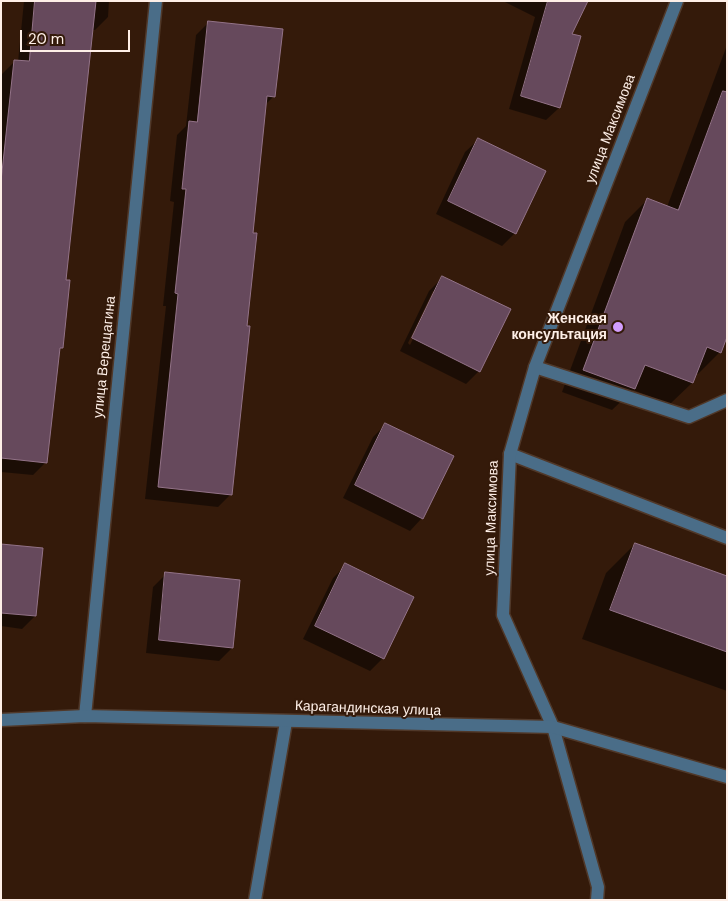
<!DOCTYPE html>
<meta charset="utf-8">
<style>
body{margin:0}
#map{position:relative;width:728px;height:901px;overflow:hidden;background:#341a0a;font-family:"DM Sans",sans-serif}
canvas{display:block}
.frame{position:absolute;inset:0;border:2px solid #feefe7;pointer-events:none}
.scale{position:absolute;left:20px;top:30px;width:110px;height:22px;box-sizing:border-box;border:2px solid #feefe7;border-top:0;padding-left:6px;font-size:15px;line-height:18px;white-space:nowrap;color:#feefe7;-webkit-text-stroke:4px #341a0a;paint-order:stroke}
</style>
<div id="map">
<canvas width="728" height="901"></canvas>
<div class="frame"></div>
<div class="scale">20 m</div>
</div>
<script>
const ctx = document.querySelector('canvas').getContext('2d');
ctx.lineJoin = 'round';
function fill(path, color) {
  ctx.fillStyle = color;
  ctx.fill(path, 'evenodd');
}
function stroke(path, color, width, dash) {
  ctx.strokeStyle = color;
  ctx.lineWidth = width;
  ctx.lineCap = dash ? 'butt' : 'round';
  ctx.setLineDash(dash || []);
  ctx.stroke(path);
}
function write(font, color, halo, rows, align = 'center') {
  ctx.font = font + ' "DM Sans",sans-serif';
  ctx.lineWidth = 4;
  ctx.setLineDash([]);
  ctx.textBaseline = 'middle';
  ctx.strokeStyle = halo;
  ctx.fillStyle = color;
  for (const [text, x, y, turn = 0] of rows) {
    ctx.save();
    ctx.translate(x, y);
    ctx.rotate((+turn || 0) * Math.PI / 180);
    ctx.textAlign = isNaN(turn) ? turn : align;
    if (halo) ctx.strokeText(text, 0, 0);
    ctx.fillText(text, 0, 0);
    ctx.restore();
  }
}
fill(new Path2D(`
 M24 1H109L108 17 95 30H91L65 281 62 347 58 351 46 462 33 475 1 472V79L2 74 15 61 18 62Z
 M503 1H586L570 34 559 108 546 120 509 109 535 17Z
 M209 22 274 96 265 105 251 234 231 494 218 507 145 499 166 306H163L174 202 170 201 177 135 186 126 196 35Z
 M727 45V333L720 352 698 374 696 373 692 383 670 404 633 390 612 410 562 392 625 222 647 200 667 207Z
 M478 140 515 233 502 246 436 214 465 152Z
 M442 278 479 371 466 384 400 351 429 291ZM433 291H436L410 345 408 343Z
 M386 424 422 518 410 531 343 498 373 437Z
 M635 544 727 577V691L582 639 606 573Z
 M1 545 35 616 22 629 1 626Z
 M346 565 383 658 370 671 303 639 333 578Z
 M166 574 238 581 232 648 219 661 146 653 153 587Z`), '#0007');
const building = new Path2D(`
 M35 1H96L66 280H70L63 348H60L47 463 1 458V181L14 60 29 61Z
 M548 1H588L572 34 581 36 560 108 521 96Z
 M208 21 283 29 275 97 267 96 253 233H257L247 326H250L232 495 158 487 178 294 175 293 186 189H182L189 121 197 122Z
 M723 91 727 92V337L721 353 707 347 693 383 645 365 635 389 583 370 647 198 678 210Z
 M478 138 546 171 516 234 448 201Z
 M442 276 511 309 480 372 412 338Z
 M385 423 454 456 423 519 355 485Z
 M635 543 727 576V652L610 610Z
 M1 544 43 548 36 616 1 613Z
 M345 563 414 597 384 659 315 626Z
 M165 572 240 580 233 648 159 640Z`);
fill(building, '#66495c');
stroke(building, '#937388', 1);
const service = new Path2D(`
 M535 367 689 417 727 400
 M510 454 727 538
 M255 900 286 722`);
const minor = new Path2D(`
 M85 716 156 1
 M597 900 598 887 553 727 503 615 510 454 535 367 677 1`);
const tertiary = new Path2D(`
 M1 720 85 716 553 727 727 777`);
stroke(service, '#503829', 15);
stroke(minor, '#503829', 15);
stroke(tertiary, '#503829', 15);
stroke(service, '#4a6d88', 12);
stroke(minor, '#4a6d88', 12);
stroke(tertiary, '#4a6d88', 12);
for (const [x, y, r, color] of [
 [618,327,6,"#d29dfd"]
]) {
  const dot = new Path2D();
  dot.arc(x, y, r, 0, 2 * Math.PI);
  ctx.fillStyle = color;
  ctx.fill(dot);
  stroke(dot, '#341a0a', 2);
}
write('14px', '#feefe7', '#341a0a', [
 ["улица Максимова",611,129,-69],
 ["улица Верещагина",105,357,-84],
 ["улица Максимова",492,518,-88],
 ["Карагандинская улица",368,709,2]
]);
write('bold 14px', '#feefe7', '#341a0a', [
 ["Женская",607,319],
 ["консультация",607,335]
], 'right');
</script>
